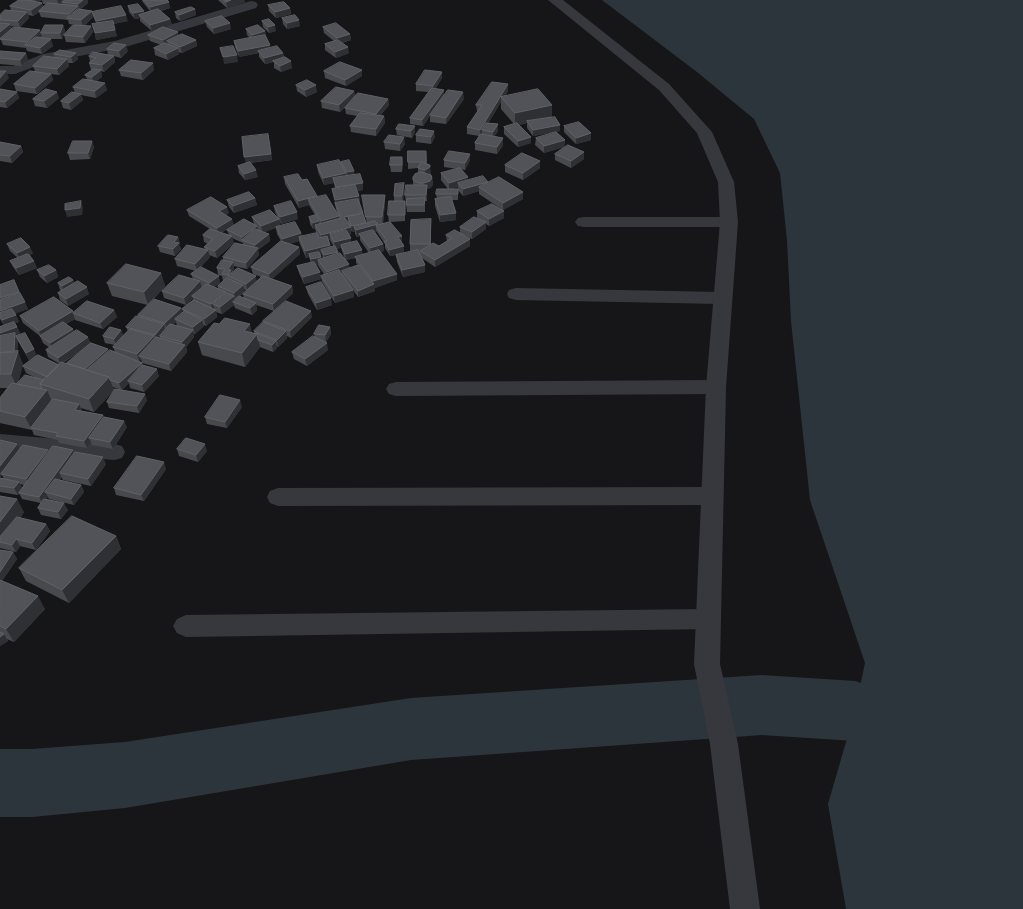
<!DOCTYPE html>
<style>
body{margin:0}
canvas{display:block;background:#161618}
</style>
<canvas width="1023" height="909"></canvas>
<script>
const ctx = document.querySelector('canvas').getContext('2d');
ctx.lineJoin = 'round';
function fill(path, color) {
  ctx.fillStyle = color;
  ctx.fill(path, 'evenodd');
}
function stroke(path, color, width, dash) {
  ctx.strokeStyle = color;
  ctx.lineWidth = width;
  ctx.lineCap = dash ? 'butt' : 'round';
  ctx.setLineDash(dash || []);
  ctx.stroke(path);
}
fill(new Path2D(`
 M602 0H1023V909H846L828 804 855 711 865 663 810 500 791 321 787 240 780 173 754 119 697 72Z`), '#2c353c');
fill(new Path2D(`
 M762 675 855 681 879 689 889 711 879 733 855 741 762 735 411 760 125 808 32 817H0V749H32L125 742 411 698Z`), '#2c353c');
fill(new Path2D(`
 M251 1 256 2 258 5 256 8 122 48 47 62 15 74H0V66H13L43 54 115 41Z
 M584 217H729L735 218 738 222 735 226 729 227H584L578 226 575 222 578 218Z
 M516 288 722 292 729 294 732 298 729 302 722 304 516 300 509 298 507 294 509 290Z
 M716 380 723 382 726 387 723 392 716 394 396 396 389 394 386 389 389 384 396 382Z
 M0 434 114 444 122 446 125 452 122 458 114 460 0 450Z
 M711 487 719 490 722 496 719 502 711 505 278 506 270 503 267 497 270 491 278 488Z
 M708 609 717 612 721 619 717 626 708 629 186 637 177 633 173 626 177 619 186 615Z`), '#37383d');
fill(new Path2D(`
 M548 0H563L669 84 712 132 734 182 738 222 726 387 720 664 738 744 760 909H730L710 744 694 664 706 387 720 222 718 182 697 133 659 90Z`), '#37383d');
fill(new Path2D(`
 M19 0H42L39 2 44 7 47 4H43L42 0H88V3L81 9 92 11 93 17 84 26H91L93 32 85 43 66 42 64 35 76 25 69 24 68 20 41 17 39 12 33 16 28 15 29 18 20 27 11 26 12 29 41 33 63 25 65 31 62 39H48L53 46 42 54 27 51 26 48 3 45 1 40H0V15L11 11 10 6Z
 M142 0H167L170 8 161 11 170 19 172 25 163 27 178 36 196 40 197 46 182 53 178 52 179 54 168 60 155 55 154 48 161 45 150 41 148 35 161 28 152 31 140 21V18L135 19 129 12 128 6 144 11V13L150 11 142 1Z
 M218 0H244L245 2 227 8Z
 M268 5 290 8 291 14 276 18 269 11Z
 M195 9 196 15 180 21 176 18 175 12Z
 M92 12 128 21 113 24 117 36 96 40 95 33 96 23 94 18Z
 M282 18 300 26 287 29 283 24Z
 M205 21 231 29 214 34 207 27Z
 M262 21 276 31 269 33 263 27Z
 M323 27 350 34 351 40 342 43 349 53 336 58 325 50V44L334 41 324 33Z
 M246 29 265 31 266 37 270 48 283 53 284 57 292 68 281 72 274 68V62L265 64 259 57V53L239 57 235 47 234 41 250 38 247 35Z
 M107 49 128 51 121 58 114 56 115 62 104 72 101 71 102 77 96 81 107 90 96 98 81 95 83 100 71 110 63 108 61 101 75 93 73 87 87 79 85 75 92 70H91L89 63 90 62 89 56 108 55Z
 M0 51 28 59 22 66 0 64Z
 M76 53 78 59 73 63H68L69 66 59 75 51 74 53 80 37 94 16 91 14 84 35 71 33 66 55 58 54 54Z
 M119 70H154L143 80 121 76Z
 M324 71 362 76 346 86 325 78Z
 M442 72V78L435 89 444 90V95L464 99 446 124 430 122V116L423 126 410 124V118L428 92 416 91V84Z
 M296 85 317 92 306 97 297 91Z
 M0 89 17 92 19 98 7 108 0 107Z
 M354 91 355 96 388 99 389 105 380 116H384L385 123 376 136 351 132 350 126 357 116 346 114 345 108 347 105 340 112 322 108 321 101Z
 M508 91 505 96 552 105V117L560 125V131L533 136 527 128V123L518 125 531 137V143L518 147 504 134V127L514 124 501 109V102L488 123 498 124V131L494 137 503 145 497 154 475 150V143L479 136 467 134V127L478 111H477L476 105Z
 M59 98 47 108 35 106 33 99Z
 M415 126V132L412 138 397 135 396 129Z
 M564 126 591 133V140L576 144 564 132Z
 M268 134 272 160 250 163 258 177 245 180 239 173 238 166 246 163Z
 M416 135 435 137 431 144 416 142Z
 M536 138 565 140 564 147 544 153 535 145Z
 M0 142 21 146 23 152 12 163 0 161Z
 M384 142 405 144 400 151 385 149Z
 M94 147 90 159 70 160 68 153Z
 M426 151 427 164 431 174H430L432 178 433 185 430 188 427 189V201H425V212H407L405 195 413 185V177L418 173V168L408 169V162Z
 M470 154V160L465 170 461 169 468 180 488 182V183L523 192V199L503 210 479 194V191L463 196 458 190V200H452L456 213V220L440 222 435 206V199H437L436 194 448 189 441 180V173L458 169 444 167V160ZM458 187V189H452Z
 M555 154 584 159 571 168 555 160Z
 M341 162 363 183V190L357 191 359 196 360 202 359 203 367 224 362 195 385 202 383 224 389 222 388 215 394 201V196L404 190 403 201 405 208V221L390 222 402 243 404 246V253L397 255 416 251H410V244L431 226V244L439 246 447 242 446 235 460 233V227L479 219 477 218V211L504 218 489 226 486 224V229L472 239 461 234 470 239V246L435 267 422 258 425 265V272L403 277 397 262 396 255 390 256 385 248V244L377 232 376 231 375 232 383 244 384 251 380 252 397 280 375 288V291L358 297 353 290 354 297 335 303 322 282 321 276 324 274 319 267 318 265H316L320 272 321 279 304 284 299 273 297 266 311 263 309 257 306 258 300 244 299 241 289 244 299 247 300 254 272 279 292 286 293 293 274 311 256 305 257 310 252 315 235 308 234 305 222 314 216 312 217 317 206 326 204 325V326L195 334 193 333 194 337 186 347 187 352 171 371 142 363 143 365 159 376 144 392 130 388 129 383 122 390 113 387 114 390 94 412 81 408 82 411 103 415 104 417 127 427 113 449 92 445 91 442 87 448 59 443 58 440 34 435 32 430 0 423V398L8 388H0V327L4 325 0 319V285L14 280 20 293 28 309 15 313 19 322 15 323 20 333 15 335 16 336 37 356 59 365 60 364 48 357 46 350 50 348 43 343 40 336 23 323 20 316 73 311 74 313 114 310 117 317 103 329 75 320V319L66 324 74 331 91 343 109 351 115 352 113 347 115 345 105 343 103 336 121 330 123 336 128 331 126 327 139 317 138 315 148 305 112 296 107 283 161 273 165 286 151 302 182 313 183 312 182 309 193 300V298L186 305 164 298 162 291 193 279 191 274 196 271 177 266 175 259 205 249 204 247 208 244 204 242 203 235 210 229 189 216 187 210 229 213 226 215 234 225 221 233 229 235 227 230 254 224 252 217 278 218 275 212 274 206 298 219 281 224 279 220 280 226 301 233 302 236 320 238 316 232 315 229H313L310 224 309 217 315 215 309 205 299 208 285 184 284 177 302 180 317 197 338 216 336 209 335 203 332 189 335 188 334 183 324 185 318 172 317 165H342ZM276 228 277 234 281 241 251 267 253 274 261 277 257 281 232 273 234 268V266L247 269 259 255 258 250 270 241 269 234 264 232ZM351 230 352 232H355V234L357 237 360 236V240L369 253 363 254 351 242 349 235 351 234ZM232 238 243 243V245L223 257V260L217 268 218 275 222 276 223 281 218 286V289L214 287 220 283 199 269 210 257 209 255 217 258 234 243ZM328 240H330L334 247H331ZM341 248 342 251 345 259 338 253 336 249ZM322 254 323 258 321 259 320 255ZM356 258V263L358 265 350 268 346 260ZM244 289 247 291 243 294 244 299 239 297ZM176 322 177 326 173 325ZM18 341 29 360 36 357 23 366 26 373 36 378 18 382 23 365 17 351ZM85 348 67 363V364L63 363ZM130 358 139 361 141 359 142 362Z
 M403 163 402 172H391L390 165Z
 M505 165 540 168 523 180 505 172Z
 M255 198 257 205 234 213 229 207 227 200Z
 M178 237 180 244 179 245 181 249 175 256 160 252 158 246Z
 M7 244 33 253 30 255 37 268 19 275 13 267 10 261 18 258 10 251Z
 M37 270H56L58 277 47 283 40 277Z
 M73 280 74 284 89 294 68 306 60 300 58 293 61 291 60 290 58 283Z
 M306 287 332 305 317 310 308 294Z
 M312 317 291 338 287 336V338L278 347 277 346V348L273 352 260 347 245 367 202 355 198 342 252 333H254V331L264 323 263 321Z
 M330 327 331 334 326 342H324L328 350 307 366 294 359 292 352 315 337 314 334Z
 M147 400 139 413 109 408 107 402Z
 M242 407 227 428 207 424 205 417Z
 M0 440 17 444 20 449 49 452 75 453 106 464 91 486 63 480 61 477 60 480 81 485 84 492 74 505 49 499 48 497 46 499 68 510 61 519 41 515 38 508 41 503 22 499 19 493 18 495 0 492V478L4 479 2 475 0 477ZM20 484 24 485 22 488Z
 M177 449 207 451 198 462 179 456Z
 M166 469 144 501 116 495 114 488Z
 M0 496 24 512 20 518 46 524 50 531 36 550 20 546 16 552 0 548Z
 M116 536 121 549 69 603 26 581 19 568Z
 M0 550 13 552 17 559 2 581 45 609 14 642 7 639 8 641 0 646Z`), '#47494d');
fill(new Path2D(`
 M35 0H42L37 4Z
 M57 0H66L62 2 63 3 59 6Z
 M83 0H88V3L80 10 78 4Z
 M231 0H244L245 2 227 8 226 2Z
 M169 2 170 8 151 13 150 7Z
 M42 3 44 9 39 11V12L33 16 31 10Z
 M78 6 80 12 71 19 69 14Z
 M290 8 291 14 276 18 275 12Z
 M195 9 196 15 180 21 179 15Z
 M92 11 93 17 83 26 81 20Z
 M144 11 145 17 139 15 140 18 135 19 133 13Z
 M27 12 29 18 20 27 18 21Z
 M126 15 128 21 98 27 96 21Z
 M170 19 172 25 152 31 150 25Z
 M299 20 300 26 287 29V23Z
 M230 23 231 29 214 34 213 28Z
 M10 24 12 31 0 40V32Z
 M63 25 65 31 62 39 60 33Z
 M275 25 276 31 269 33 268 27Z
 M91 26 93 32 85 43 83 37Z
 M40 30 42 36 31 46H29L27 42Z
 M115 30 117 36 96 40 95 33Z
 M265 31 266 37 253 41 252 35Z
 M178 32 179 38 167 41 168 44 165 46 163 40Z
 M350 34 351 40 337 44V38Z
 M51 39 53 46 42 54 40 48Z
 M196 40 197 46 182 53 180 47Z
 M126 45 128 51 121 58 119 51Z
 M270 45 271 51H258L259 53 239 57 238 51Z
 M348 47 349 53 336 58 335 52Z
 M178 48 179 54 168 60 166 54Z
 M26 53 28 59 22 66 20 60Z
 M76 53 78 59 73 63 71 57Z
 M283 53 284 60 273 61 274 62 265 64 264 58Z
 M237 55 238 62 224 64 223 57Z
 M114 56 115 62 104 72 102 65Z
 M67 59 69 66 59 75 57 69Z
 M291 61 292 68 281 72 280 66Z
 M153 63 154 70 143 80 141 73Z
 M101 70 102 77 94 83 92 77Z
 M362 70V76L346 86 345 80Z
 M6 71 9 78 0 87V78Z
 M442 72V78L433 93V86Z
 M51 74 53 80 37 94 35 88Z
 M105 83 107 90 96 98 95 91Z
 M508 84V91L503 99 501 97V102L484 131 482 130V133L480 136V130Z
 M316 85 317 92 306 97 305 90Z
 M444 90V96L423 126 422 120Z
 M354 91 355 97 340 112 339 105Z
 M17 92 19 98 7 108 5 102Z
 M57 92 59 98 47 108 44 101Z
 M463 92 464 99 446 124V118Z
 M81 94 83 100 71 110 69 103Z
 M388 99 389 105 376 120V114Z
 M552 105V117L527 121V123L515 126V113Z
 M384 116 385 123 376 136V129Z
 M498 124V131L493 138V132Z
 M560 125V131L533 136V130Z
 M415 126V132L412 138 411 131Z
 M434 131 435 137 431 144V137Z
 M591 133V140L576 144V138Z
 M268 134 272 160 246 163 244 157Z
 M404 137 405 144 400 151V144Z
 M531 137V143L518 147V141Z
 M503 138V145L497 154V147Z
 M565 140 564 147 544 153V146Z
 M92 141 94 147 90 159 88 153Z
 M21 146 23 152 12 163 10 156Z
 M584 152V159L571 168V161Z
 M470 154V160L465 170V163Z
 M402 157 403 163 402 172Z
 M540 161V168L523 180V173Z
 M430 167 431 174 425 177V170Z
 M256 170 258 177 245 180 244 174Z
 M354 171 355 177 348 179 347 172Z
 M346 173 347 180 333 178 334 183 324 185 323 178Z
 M468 177V184L458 183V187L449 190V183Z
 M432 178 433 185 430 188 427 189V201L426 195 424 189V183Z
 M488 182V188L479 187V191L463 196V189Z
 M363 183V190L337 194 336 187Z
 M404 183V190L403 202 402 196Z
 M523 192V199L503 210V203Z
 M385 195V202L383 224 382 217Z
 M317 196 318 203 308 199 309 205 299 208 298 201Z
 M359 196 360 202 336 206 335 200Z
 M255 198 257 205 234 213 233 206Z
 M81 201 83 208 82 215 67 217 65 210Z
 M227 207 229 213 221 218 219 211Z
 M504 211V218L489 226V219Z
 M297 212 298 219 281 224 280 217Z
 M363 213 364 220 348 217V223H345L344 217Z
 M456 213V220L440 222V215Z
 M339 216 340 223 322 228 321 221Z
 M232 219 234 225 218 234 217 228Z
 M279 219 280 226 263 233 261 226Z
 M319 221 320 228 315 225V229H313L312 223Z
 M486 222V229L472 239V232Z
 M366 223 367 227 378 224V229L376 226V231L361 236 359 234 360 236 357 237 356 230 354 227 355 232H352L351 226Z
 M257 226 259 233 242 240V237Z
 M351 227V234L333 239 330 234V240L322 242 321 235Z
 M301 233 303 240 299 237V241L283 245 282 239Z
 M269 234 270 241 258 250 259 255 247 269 246 263 256 250 255 245Z
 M232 236 234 243 217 258 215 251Z
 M402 236V243L399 244 398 237Z
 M178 237 180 244 179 245 181 249 175 256 173 249 174 242Z
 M351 238V245H341V248L335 249 334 242Z
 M470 239V246L435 267V260Z
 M383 244 384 251 371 255 370 248Z
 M330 245 331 252 321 250 322 254 310 257 309 254V257L306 258 305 251Z
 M404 246V253L390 256 389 250Z
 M30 247 33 253 20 260 17 253Z
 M299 247 300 254 270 281 269 274Z
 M208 250 210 257 197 271 195 264Z
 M362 250 363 256 355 257 356 258 346 260 345 254Z
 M338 252 339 259 325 262 324 255Z
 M321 257 322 264 318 260V265L312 266 311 259Z
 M34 261 37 268 19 275 16 268Z
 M233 262 234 268 232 272 233 277 229 276 228 269Z
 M349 264 350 271H342V274L328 279 327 272Z
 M425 265V272L403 277 402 270Z
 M56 270 58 277 47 283 44 276Z
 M320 272 321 279 304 284 303 277Z
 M161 273 165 286 148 305 144 292Z
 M397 274V280L375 288V291L358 297V291L373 285V281Z
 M219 276 220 283 211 289 209 283Z
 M256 276 257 283 247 291 246 284Z
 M73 280 76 287 65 293 62 286Z
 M200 281 202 288 194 297 192 296 193 298 186 305 184 298Z
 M243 285 245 292 236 300 234 293Z
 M292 286 293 293 274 311 273 304Z
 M87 287 89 294 68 306 66 299Z
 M353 290 354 297 335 303 334 296Z
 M19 292 22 299 0 306V298Z
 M226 292 228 299 213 304 215 310 213 311 211 304Z
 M234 296 236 303 233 302 234 305 222 314 220 307Z
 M331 298 332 305 317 310 316 303Z
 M25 302 28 309 1 319 0 317V311Z
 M256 303 257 310 252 315 250 308Z
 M181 308 183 314 175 319 176 322 167 330 165 323Z
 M114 310 117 317 103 329 100 323Z
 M216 310 217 317 206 326 204 319Z
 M73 311 74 314 73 313 75 319 42 338 39 331Z
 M311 311 312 317 291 338 290 331Z
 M16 315 19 322 5 327 2 320Z
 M202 320 204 326 195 334 193 327Z
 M164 324 166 331 160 336V338L157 341 155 335Z
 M250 324 253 337 244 331Z
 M17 327 20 333 15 335 18 341 17 353 18 351 23 365 17 387 11 374 0 341V333Z
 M330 327 331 334 326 342 325 335Z
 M73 329 76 336 53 350 50 343Z
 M121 330 124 336 116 345 114 339Z
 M193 330 194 337 186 347 187 352 171 371 169 364 183 347 182 342Z
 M286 331 287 338 278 347 277 340Z
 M257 334 260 347 245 367 242 353Z
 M154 336 156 343 139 356 141 359 139 361 137 354Z
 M88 337 91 344 60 364 58 358Z
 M276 341 277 348 273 352 272 345Z
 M327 343 328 350 307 366 305 359Z
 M34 349 37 356 29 360 26 353Z
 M108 349 111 356 92 373 84 370Z
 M142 363 144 369 128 381 129 383 122 390 119 383Z
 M157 369 159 376 144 392 142 385Z
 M109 377 114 390 94 412 89 399Z
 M42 388 44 393 47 390 53 404 31 428 25 417 40 391Z
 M145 394 147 400 139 413 137 406Z
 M240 400 242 407 227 428 225 422Z
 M79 404 82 411 75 410Z
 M103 415 105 421 89 438 91 442 87 448 84 441Z
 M124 421 127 427 113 449 110 442Z
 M17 444 21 451 0 477V466Z
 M205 444 207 451 198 462 196 455Z
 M48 450 51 457 30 486 26 479Z
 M73 450 76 457 60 473 61 477 50 493 45 492 48 497 43 504 39 497Z
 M103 457 106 464 91 486 88 479Z
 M164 462 166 469 144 501 141 495Z
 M19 482 23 489 19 493 18 495 14 488Z
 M81 485 84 492 74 505 71 499Z
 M17 499 24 512 2 541 0 537V522Z
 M64 503 68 510 61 519 58 512Z
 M46 524 50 531 36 550 32 543Z
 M116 536 121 549 69 603 62 590Z
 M16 539 20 546 16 552 12 545Z
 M13 552 17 559 0 584V572Z
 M38 596 45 609 14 642 6 629Z
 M4 634 8 641 0 646V637Z`), '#2f3033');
const building = new Path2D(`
 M19 0H27L42 3 31 10 10 6Z
 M64 0H83L78 4 62 2Z
 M144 0H167L169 2 150 7Z
 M224 0H231L226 2Z
 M284 2 290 8 275 12 268 5Z
 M48 3 78 6 69 14 39 11Z
 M138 4 144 11 133 13 128 6Z
 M121 6 126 15 96 21 92 12Z
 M191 7 195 9 179 15 175 12Z
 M78 9 92 11 81 20 67 18Z
 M158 9 170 19 150 25 139 15Z
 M5 10 27 12 18 21 0 20V15Z
 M295 15 299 20 287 23 282 18Z
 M222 16 230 23 213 28 205 21Z
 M269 19 275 25 268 27 262 21Z
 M113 21 115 30 95 33 92 24Z
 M0 23 10 24 0 32Z
 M336 23 350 34 337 38 323 27Z
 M45 25H63L60 33H41Z
 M73 25 91 26 83 37 64 35Z
 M258 25 265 31 252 35 246 29Z
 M14 27 40 30 27 42 0 39Z
 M163 27 178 32 163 40 148 35Z
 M182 34 196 40 180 47 167 41Z
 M265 35 270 45 238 51 234 41Z
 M36 37 51 39 40 48 25 45Z
 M338 40 348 47 335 52 325 44Z
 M114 43 126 45 119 51 107 49Z
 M165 43 178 48 166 54 154 48Z
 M233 46 237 55 223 57 220 48Z
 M277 46 283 53 264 58 258 51Z
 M60 50 76 53 71 57 54 54Z
 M0 51 26 53 20 60 0 58Z
 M93 52 114 56 102 65 89 63 96 58 89 56Z
 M44 56 67 59 57 69 33 66Z
 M285 57 291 61 280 66 273 61Z
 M131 60 153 63 141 73 119 70Z
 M340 62 362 70 345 80 324 71Z
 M94 69 101 70 92 77 85 75Z
 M425 70 442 72 433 86 416 84Z
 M0 71H6L0 78Z
 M30 71 51 74 35 88 14 84Z
 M83 79 105 83 95 91 73 87Z
 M307 80 316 85 305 90 296 85Z
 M492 82 508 84 480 130 467 127 482 105H476Z
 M336 87 354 91 339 105 321 101Z
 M432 88 444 90 422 120 410 118Z
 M0 89 17 92 5 102 0 101Z
 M46 89 57 92 44 101 33 99Z
 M538 89 552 105 515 113 501 97Z
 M448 90 463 92 446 118 430 115Z
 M72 92 81 94 69 103 61 101Z
 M358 93 388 99 376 114 345 108Z
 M360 113 384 116 376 129 350 126Z
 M555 117 560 125 533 130 527 121Z
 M579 122 591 133 576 138 564 126Z
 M486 123 498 124 493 132 482 130Z
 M517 123 531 137 518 141 504 127Z
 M399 124 415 126 411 131 396 129Z
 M420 129 434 131 431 137 416 135Z
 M556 132 565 140 544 146 536 138Z
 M268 134 271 154 244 157 242 137Z
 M481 134 503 138 497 147 475 143Z
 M389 135 404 137 400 144 384 142Z
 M73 141H92L88 153H68Z
 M0 142 21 146 10 156 0 155Z
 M568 145 584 152 571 161 555 154Z
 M408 151H426V162H408Z
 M449 151 470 154 465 163 444 160Z
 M522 153 540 161 523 173 505 165Z
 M391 157H402V165H390Z
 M339 160 346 173 323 178 317 165Z
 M349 160 354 171 347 172 341 162Z
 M250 162 256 170 244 174 238 166Z
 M424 163 430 165V167L425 170 418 168 420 164Z
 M460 168 468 177 449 183 441 173Z
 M421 172 431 175 432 178 430 181 424 183H418L413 180V177L415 174Z
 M298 174 302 180 307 179 317 196 298 201 284 177Z
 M360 174 363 183 336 187 333 178Z
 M483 176 488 182 463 189 458 183Z
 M499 177 523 192 503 203 479 187Z
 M404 183 402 196H394L395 184Z
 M355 185 359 196 335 200 332 189Z
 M406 185H427L426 195H405Z
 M437 189H458V194H436Z
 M249 192 255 198 233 206 227 200Z
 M326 195 339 216 321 221 308 199Z
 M362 195H385L382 217H366Z
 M211 197 227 207 219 211 232 219 217 228 187 210Z
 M451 197 456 213 440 215 435 199Z
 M425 198 424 205H406L407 199Z
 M358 199 363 213 344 217 351 227 321 235 315 225 341 218 335 203Z
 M81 201 80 208 65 210V204Z
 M291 201 297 212 280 217 274 206Z
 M389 201H405V215H388Z
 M492 204 504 211 489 219 477 211Z
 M270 210 279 219 261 226 252 217Z
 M363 214 366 223 351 226 348 217Z
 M316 215 319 221 312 223 309 217Z
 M474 217 486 222 472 232 460 227Z
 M244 219 257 226 242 237 227 230Z
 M431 219 430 244H410L411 220Z
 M375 221 378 224 356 230 354 227Z
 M295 222 301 233 282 239 276 227Z
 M390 222 402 236 398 237 404 246 389 250 384 241H387L376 226Z
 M210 229 232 236 215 251 204 247 213 239 203 235Z
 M255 229 269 234 255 245 242 240Z
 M346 230 351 238 334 242 330 234Z
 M373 230 383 244 370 248 359 234Z
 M455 230 470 239 435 260 420 251 433 243 439 246 452 238 446 235Z
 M317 233 319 238 327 236 330 245 305 251 299 237Z
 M168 235 178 237 174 242 179 243 173 249 158 246Z
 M21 238 30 247 17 253 7 244Z
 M281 241 299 247 269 274 251 267Z
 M357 241 362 250 345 254 341 245Z
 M235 243 258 248 246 263 223 257Z
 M187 245 208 250 195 264 175 259Z
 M335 246 338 252 324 255 321 250Z
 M379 250 397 274 373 281 355 257Z
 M418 250 425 265 402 270 396 255Z
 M319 252 321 257 311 259 309 254Z
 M340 253 349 264 327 272 318 260Z
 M28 254 34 261 16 268 10 261Z
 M222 260 233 262 228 269 231 270 228 275 222 274 225 269 217 268Z
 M314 262 320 272 303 277 297 266Z
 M126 264 161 273 144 292 107 283Z
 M49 265 56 270 44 276 37 270Z
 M359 265 374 284 358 291 342 271Z
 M201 267 219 276 209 283 191 274Z
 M238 268 256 276 246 284 228 276Z
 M339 270 353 290 334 296 321 276Z
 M179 275 200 281 184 298 162 291Z
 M263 276 292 286 273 304 243 294Z
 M69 277 73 280 62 286 58 283Z
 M227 278 243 285 234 293 218 286Z
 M14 280 19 292 0 298V285Z
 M78 281 87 287 66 299 58 293Z
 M321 282 331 298 316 303 306 287Z
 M207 284 226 292 211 304 192 296Z
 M20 293 25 302 0 311V300Z
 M227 293 234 296 220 307 213 304Z
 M239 296 256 303 250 308 233 302Z
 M54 297 73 311 39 331 20 316Z
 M154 299 181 308 165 323 138 315Z
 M194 300 216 310 204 319 182 309Z
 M87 301 114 310 100 323 73 313Z
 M286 301 311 311 290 331 263 321Z
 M12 309 16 315 2 320 0 317V313Z
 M185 311 202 320 193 327 175 319Z
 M136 316 164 324 155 335 126 327Z
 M225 318 250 324 244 331 257 334 242 353 198 342 214 323 219 324Z
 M14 322 17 327 0 333V327Z
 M63 322 73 329 50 343 40 336Z
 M263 322 286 331 277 340 254 331Z
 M170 324 193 330 182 342 160 336Z
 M319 325 330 327 325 335 314 334Z
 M110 327 121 330 114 339 103 336Z
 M130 329 154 336 137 354 113 347Z
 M77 330 88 337 58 358 46 350Z
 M15 333 14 352 0 353V336Z
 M25 333 34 349 26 353 16 336Z
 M256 333 276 341 272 345 258 340 257 334H255Z
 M313 336 327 343 305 359 292 352Z
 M156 337 185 345 169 364 139 356Z
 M91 343 108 349 85 369 67 363Z
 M110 350 142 363 119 383 110 380 109 377 87 370Z
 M18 351 11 374H0V353Z
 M38 355 59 365 47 377 23 366Z
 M61 362 109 377 89 399 40 384Z
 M142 365 157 369 142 385 128 381Z
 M25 375 44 380 40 384 42 388 41 389 17 384Z
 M12 383 47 390 25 417 0 411V398Z
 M115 389 145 394 137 406 107 402Z
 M220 395 240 400 225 422 205 417Z
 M53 399 79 404 75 410 103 415 84 441 56 436 58 433 31 428Z
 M104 417 124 421 110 442 89 438Z
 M186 438 205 444 196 455 177 449Z
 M0 440 17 444 0 466Z
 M23 445 48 450 26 479 1 474Z
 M53 446 73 450 39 497 19 493Z
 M75 452 103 457 88 479 60 473Z
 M137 456 164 462 141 495 114 488Z
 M0 478 19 482 14 488 0 486Z
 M55 479 81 485 71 499 45 492Z
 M0 496 17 499 0 522Z
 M44 499 64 503 58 512 38 508Z
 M72 516 116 536 62 590 19 568Z
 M17 517 46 524 32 543 16 539 12 545 0 542V537Z
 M0 550 13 552 0 572Z
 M0 580 38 596 6 629 0 626Z
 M0 632 4 634 0 637Z`);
fill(building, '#525359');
stroke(building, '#5f6168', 1);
</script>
